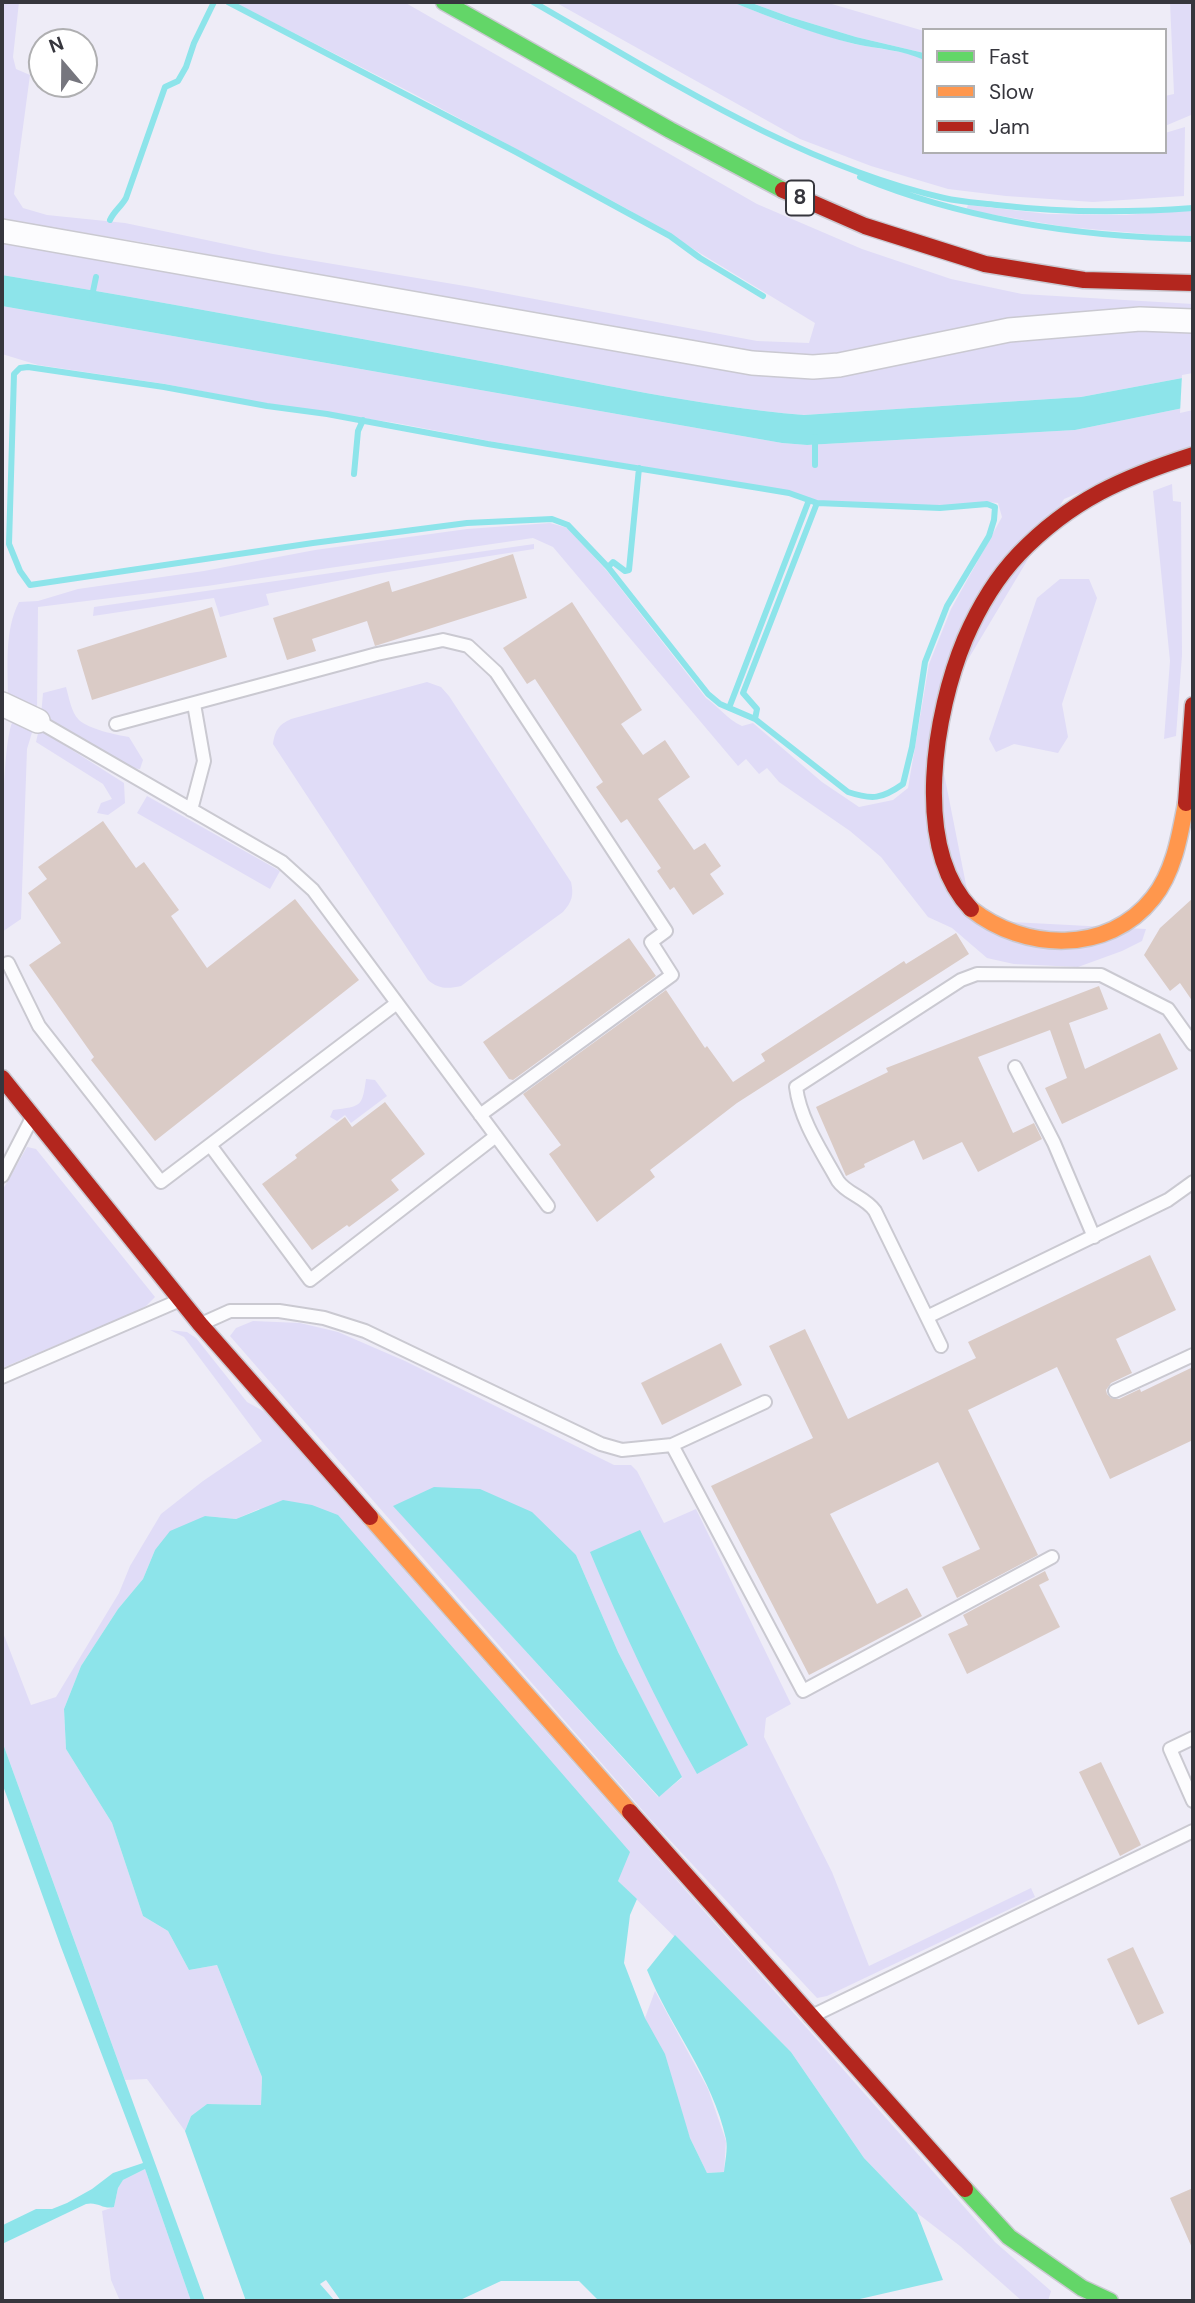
<!DOCTYPE html>
<style>
body{margin:0}
#map{position:relative;width:1195px;height:2303px;overflow:hidden;background:#eeecf7;font-family:"DM Sans",sans-serif}
canvas{display:block}
.frame{position:absolute;inset:0;border:4px solid #36363d;pointer-events:none}
.legend{position:absolute;left:922px;top:28px;width:245px;height:126px;box-sizing:border-box;background:#fff;border:2px solid #afafb1;margin:0;padding:9px 12px;list-style:none;font-size:21px;color:#36363d}
.legend li{display:flex;align-items:center;gap:14px;height:35px}
.legend b{width:35px;border:2px solid #afafb1}
.north{position:absolute;left:28px;top:28px;width:70px;height:70px;box-sizing:border-box;background:#fff;border:2px solid #afafb1;border-radius:50%;rotate:340deg;font-size:19px;font-weight:700;line-height:28px;text-align:center;color:#36363d}
.north::after{content:'';display:block;margin:auto;width:24px;height:32px;background:#76767e;clip-path:polygon(50% 0,100% 100%,50% 72%,0 100%)}
</style>
<div id="map">
<canvas width="1195" height="2303"></canvas>
<div class="frame"></div>
<ul class="legend">
<li><b style="height:9px;background:#63d668"></b>Fast</li>
<li><b style="height:9px;background:#ff974d"></b>Slow</li>
<li><b style="height:9px;background:#b3261e"></b>Jam</li>
</ul>
<div class="north">N</div>
</div>
<script>
const ctx = document.querySelector('canvas').getContext('2d');
ctx.lineJoin = 'round';
function fill(path, color) {
  ctx.fillStyle = color;
  ctx.fill(path, 'evenodd');
}
function stroke(path, color, width, dash) {
  ctx.strokeStyle = color;
  ctx.lineWidth = width;
  ctx.lineCap = dash ? 'butt' : 'round';
  ctx.setLineDash(dash || []);
  ctx.stroke(path);
}
function write(font, color, halo, rows, align = 'center') {
  ctx.font = font + ' "DM Sans",sans-serif';
  ctx.lineWidth = 5;
  ctx.setLineDash([]);
  ctx.textBaseline = 'middle';
  ctx.strokeStyle = halo;
  ctx.fillStyle = color;
  for (const [text, x, y, turn = 0] of rows) {
    ctx.save();
    ctx.translate(x, y);
    ctx.rotate((+turn || 0) * Math.PI / 180);
    ctx.textAlign = isNaN(turn) ? turn : align;
    if (halo) ctx.strokeText(text, 0, 0);
    ctx.fillText(text, 0, 0);
    ctx.restore();
  }
}
fill(new Path2D(`
 M2 2H19L13 57 16 69 30 75 14 194 23 208 47 215 125 223 273 254 471 287 757 341 809 343 815 323 629 210 412 93 233 2H404L757 204 862 249 951 279 1022 294 1193 304V312L825 357 772 358 556 321 158 245 2 219Z
 M555 2H732L788 24 854 44 911 54 924 60V152H1165V133L1185 127 1184 196 1093 202 1006 196 948 189 871 166 800 139Z
 M749 2H825L924 31V53L856 37 790 17Z
 M1170 2H1193V105L1191 115 1165 126V96L1174 94Z
 M968 205 1048 214 1124 215 1193 210V238L1066 227 966 210Z
 M2 239 681 363 750 372 1007 340 1138 329 1193 330V376L1081 397 804 415C697 406 592 382 486 362 325 332 164 302 2 275Z
 M2 306 782 443 807 445 1075 430 1193 406V446L1064 499 933 718 973 920 1146 929 1142 941 1122 951 1078 967 1014 964 987 958 952 928 928 917 881 857 850 831 779 782 767 768 759 774 746 759 738 766 553 547 533 538 207 586 38 607 37 713 8 699C8 667 4 631 19 602L38 601 78 589 204 571 315 550 467 529 550 523 568 528 607 571 706 698C719 707 727 719 742 726L753 723 822 782 859 807 893 800 908 788 929 664 951 609 1002 517 998 503 988 502 940 506 816 501 790 492 759 486 489 441 396 423 267 404 165 384 38 365 2 354Z
 M1172 484 1173 501 1181 502 1182 655 1176 736 1164 739 1170 661 1153 491Z
 M534 544V549L375 574 266 594 269 605 220 617 214 598 93 616 94 607Z
 M1060 579H1089L1097 598 1062 704 1068 737 1058 753 1014 744 996 752 989 739 1037 598Z
 M427 682 441 687 449 696 571 882C574 895 572 902 563 912L461 986C448 989 438 989 428 980L273 744C275 731 278 725 291 719Z
 M66 687C69 697 71 712 79 720 89 729 116 735 129 737L143 760 140 769 130 768 41 716 43 693Z
 M14 719 34 726 27 749 21 919 2 932C2 898 0 737 14 719Z
 M39 729 124 783 125 803 108 815 97 813 101 803 112 799 103 784 36 742Z
 M147 796 280 871 270 889 137 813Z
 M366 1079 375 1080 387 1096 351 1123 345 1115 337 1121 330 1117 333 1110C362 1106 362 1107 366 1079Z
 M27 1147 36 1149 155 1297 146 1306 131 1314 2 1368V1191Z
 M253 1321 300 1323 338 1332 405 1361 614 1465H631L637 1471 664 1523 696 1509 791 1704 766 1718 764 1737 832 1872 869 1966 1031 1888 1035 1897 827 1996 817 1998 651 1820 230 1336 236 1328ZM394 1506 576 1555 618 1652 682 1778 658 1797Z
 M170 1330 187 1332 196 1338 247 1402 265 1412 995 2242 1051 2291 1048 2301H1022L960 2246 917 2213 864 2158 791 2052 618 1881 259 1509 236 1519 205 1516 155 1550 143 1579 118 1609 81 1666 64 1709 66 1749 112 1823 143 1916 168 1931 189 1970 217 1965 262 2077 261 2105 207 2104 191 2116 185 2131 147 2079 125 2080 2 1741V1630L31 1705 56 1697 119 1593 130 1566 161 1514 203 1481 262 1441 184 1337Z
 M655 1991 708 2089 726 2141 724 2172 707 2173 690 2138 645 2018Z
 M145 2169 191 2301H120L111 2280 102 2211 114 2207 118 2188 123 2180Z`), '#e0dcf7');
fill(new Path2D(`
 M732 2H749L790 17 856 37 924 53V60C903 50 878 49 855 44 813 34 772 18 732 2Z
 M2 275C164 302 325 332 486 362 592 382 697 406 804 415L1081 397 1193 376V406L1075 430 807 445 782 443 2 306Z
 M434 1487 480 1489 532 1512 576 1555 618 1652 682 1777 659 1797 393 1506Z
 M283 1500 312 1505 338 1515 630 1852 618 1881 637 1899 630 1915 624 1963 645 2018 665 2054 690 2138 707 2173 724 2172C725 2162 728 2149 726 2139 713 2078 670 2027 647 1970L675 1935 791 2052 864 2158 917 2213 943 2280 851 2301H596L597 2299 579 2281H501L458 2301H341L326 2280 320 2284 335 2301H246L185 2131 191 2116 207 2104 261 2105 262 2077 217 1965 189 1970 168 1931 143 1916 112 1823 66 1749 64 1709 81 1666 118 1609 143 1579 155 1550 170 1531 205 1516 236 1519Z
 M640 1530 748 1745 697 1774C656 1702 622 1629 590 1552Z
 M2 1741 205 2301H191L145 2169 123 2180 118 2188 114 2207C104 2210 97 2201 86 2204L2 2244V2226L5 2224 36 2209H52L67 2203 92 2189 113 2173 143 2163 61 1947 2 1783Z`), '#8de4ea');
fill(new Path2D(`
 M1193 373V410L1180 413 1182 375Z`), '#eeecf7');
stroke(new Path2D(`
 M228 2 516 152 670 236 700 258 763 296
 M533 2C664 77 796 164 944 198 961 202 980 203 997 205 1064 213 1126 213 1193 208
 M860 177C965 220 1080 237 1193 239
 M110 220C114 211 121 207 126 198L165 87 178 81 186 67 194 43 214 2
 M92 296 96 277
 M28 367 164 387 267 406 327 414 488 444 759 488 789 493 817 503 940 508 987 504 995 507 994 520 989 536 947 606 925 662 912 747 903 784C882 799 872 800 848 792L755 719 720 704 708 694 608 567 568 525 552 519 467 523 313 543 30 585 20 571 9 544 14 374 20 368Z
 M815 437V465
 M354 474 358 431 363 420
 M608 567 613 562 625 571 629 570 639 468
 M729 708 809 500
 M755 719 757 709 743 693 817 503`), '#8de4ea', 6);
fill(new Path2D(`
 M513 554 527 598 375 646 367 621 312 639 316 651 287 660 273 618 389 581 392 592Z
 M572 602 642 710 621 724 643 755 665 740 690 777 658 799 694 850 705 843 721 866 710 874 724 894 693 915 674 887 670 890 657 871 661 868 627 819 621 823 596 787 603 782 535 679 527 684 503 648Z
 M212 607 227 657 92 700 77 650Z
 M103 821 136 868 144 862 179 910 171 916 207 968 295 899 359 980 155 1141 91 1060 94 1057 29 965 61 943 28 893 47 879 38 867Z
 M1193 898V1002L1180 983 1170 991 1144 955 1160 928Z
 M956 933 969 954 737 1103 650 1170 655 1177 597 1222 549 1154 561 1145 523 1094 666 990 705 1048 707 1046 733 1082 765 1061 761 1054 904 961 906 964Z
 M629 938 656 976 513 1080 509 1079 483 1042Z
 M1099 986 1108 1009 1069 1023 1085 1069 1160 1033 1178 1069 1062 1124 1045 1088 1067 1078 1050 1030 978 1057 1013 1133 1034 1123 1042 1139 978 1172 962 1142 923 1160 914 1140 864 1164 865 1167 846 1176 816 1107 888 1072 886 1068Z
 M385 1102 425 1154 391 1180 399 1190 349 1227 347 1225 312 1250 262 1184 297 1158 295 1155 345 1117 352 1127Z
 M1150 1255 1176 1310 1116 1339 1132 1373 1111 1383 1106 1390 1107 1394 1111 1398 1119 1399 1140 1389 1141 1392 1193 1367V1440L1110 1479 1057 1367 968 1410 1038 1555 957 1598 942 1567 980 1549 938 1462 830 1514 877 1604 907 1588 922 1616 809 1675 711 1486 813 1438 769 1346 805 1329 848 1419 976 1358 968 1342Z
 M721 1343 742 1385 662 1425 641 1383Z
 M1045 1571 1049 1580 1039 1585 1060 1627 967 1674 948 1634 968 1625 963 1615Z
 M1101 1762 1141 1845 1120 1856 1079 1772Z
 M1133 1947 1164 2013 1138 2025 1107 1959Z
 M1193 2188V2250L1170 2198Z`), '#dacbc6');
const lane = new Path2D(`
 M38 721 282 862 313 890 548 1206
 M116 724 377 654 443 640 468 646 496 672 666 931 651 942 672 975 480 1115
 M191 810 204 761 194 704
 M8 963 39 1026 161 1182 397 1003
 M1015 1067 1054 1143 1094 1237
 M210 1145 310 1280 496 1136
 M2 1176 32 1118
 M927 1317 1168 1200 1193 1182
 M201 1324 230 1311H279L324 1318 365 1331 601 1444 622 1450 672 1445 765 1402
 M941 1346 875 1211C865 1197 847 1194 838 1181 822 1152 800 1120 796 1087L961 980 977 974 1101 975 1168 1009 1193 1044
 M2 1377 178 1301
 M1115 1391 1193 1355
 M672 1445 803 1691 1052 1557
 M1193 1738 1170 1749 1193 1801
 M810 2017 1193 1831`);
const street = new Path2D(`
 M2 231 752 363 813 367 839 365 1009 330 1140 319 1193 321
 M2 704 38 721`);
const fast = new Path2D(`
 M444 2 670 130 783 190
 M965 2189 1009 2237 1082 2288 1110 2301`);
const slow = new Path2D(`
 M971 909C1024 951 1108 955 1153 898 1174 872 1180 835 1186 803
 M370 1517 630 1812`);
const jam = new Path2D(`
 M783 190 865 226 985 264 1084 280 1193 283
 M1186 803 1193 705
 M971 909C911 846 935 711 965 639 978 609 997 577 1019 554 1071 500 1124 477 1193 455
 M2 1078 200 1324 370 1517
 M630 1812 965 2189`);
stroke(lane, '#cac9d1', 16);
stroke(street, '#cac9d1', 26);
stroke(fast, '#cac9d1', 19);
stroke(slow, '#cac9d1', 19);
stroke(jam, '#cac9d1', 19);
stroke(lane, '#fcfcfe', 12);
stroke(street, '#fcfcfe', 23);
stroke(fast, '#63d668', 16);
stroke(slow, '#ff974d', 16);
stroke(jam, '#b3261e', 16);
for (const [x, y, w] of [
 [800,198,28]
]) {
  const box = new Path2D();
  box.roundRect(x - w / 2, y - 17.5, w, 35, 5);
  ctx.fillStyle = '#fff';
  ctx.fill(box);
  stroke(box, '#36363d', 2);
}
write('bold 21px', '#36363d', null, [
 ["8",800,198]
]);
</script>
